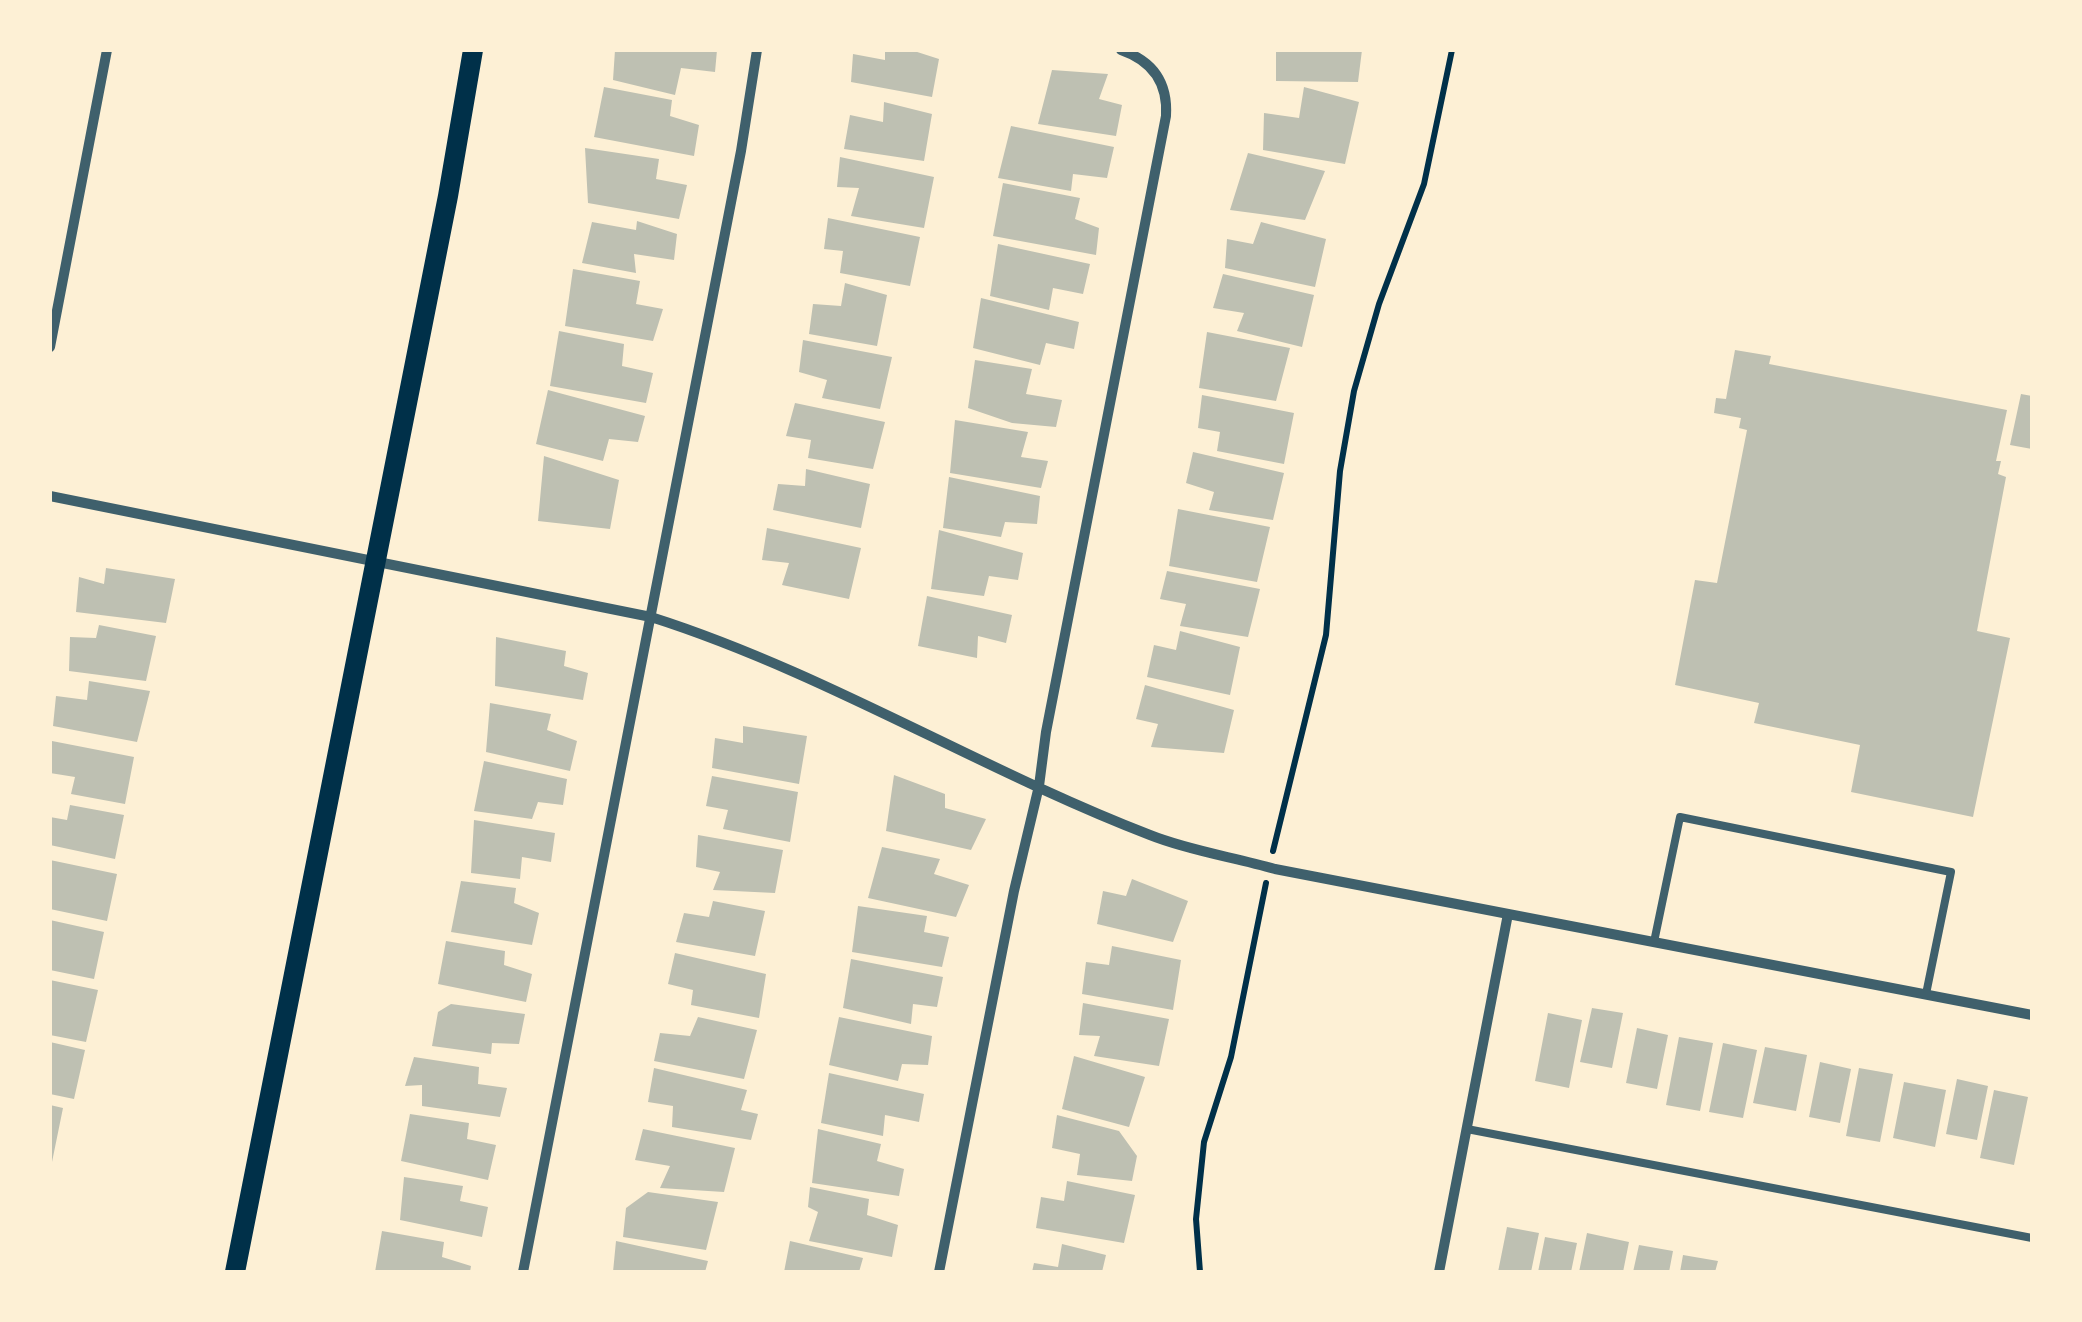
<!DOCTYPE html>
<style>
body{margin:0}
#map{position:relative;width:2082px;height:1322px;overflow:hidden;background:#fdf0d5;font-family:Overpass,sans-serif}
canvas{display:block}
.frame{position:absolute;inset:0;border:52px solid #fdf0d5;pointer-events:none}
</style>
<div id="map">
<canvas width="2082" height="1322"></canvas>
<div class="frame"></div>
</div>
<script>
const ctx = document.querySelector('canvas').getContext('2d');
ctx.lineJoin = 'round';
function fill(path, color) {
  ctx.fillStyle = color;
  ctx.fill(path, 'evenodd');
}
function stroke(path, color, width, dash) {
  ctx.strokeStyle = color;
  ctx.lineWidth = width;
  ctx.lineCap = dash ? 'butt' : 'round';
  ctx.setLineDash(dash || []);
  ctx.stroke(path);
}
fill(new Path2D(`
 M615 50H717L715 72 681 68 675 95 613 80Z
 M885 50H911L939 59 932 97 851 82 853 54 885 60Z
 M1276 50H1362L1358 82 1276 81Z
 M1052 70 1108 74 1099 99 1122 105 1116 136 1038 124Z
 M604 87 672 100 670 116 699 125 694 156 594 137Z
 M1304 87 1359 102 1345 164 1263 150 1264 113 1299 118Z
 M884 102 932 114 924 161 844 149 850 115 883 122Z
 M1011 126 1114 147 1107 178 1073 174 1071 191 998 178Z
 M585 148 659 159 656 179 687 185 679 219 588 203Z
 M1248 153 1325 171 1305 220 1230 210Z
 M840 157 934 177 924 228 851 216 859 188 837 187Z
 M1003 183 1080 198 1075 219 1099 228 1096 255 993 236Z
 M828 218 920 237 910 286 840 273 843 251 824 249Z
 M637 221 677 234 674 260 634 254 636 273 582 263 592 222 636 230Z
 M1261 222 1326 239 1315 287 1225 268 1227 239 1253 244Z
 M998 244 1090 264 1083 294 1053 288 1049 310 990 296Z
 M573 269 640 281 636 304 663 309 653 341 565 326Z
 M1223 274 1314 295 1302 347 1237 331 1244 313 1213 308Z
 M845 283 887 295 877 346 809 334 813 304 841 306Z
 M981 298 1079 322 1074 349 1046 343 1040 365 973 348Z
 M559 331 624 344 622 366 653 373 646 403 550 386Z
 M1207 332 1290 348 1276 401 1199 388Z
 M803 340 892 357 880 409 822 398 827 380 799 372Z
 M1735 350 1771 356 1769 364 2007 410 1996 461H2001L1998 474 2006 477 1977 631 2010 638 1973 817 1851 792 1860 745 1754 723 1759 703 1675 685 1695 580 1717 583 1747 430 1739 428 1741 418 1714 413 1716 398 1726 399Z
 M975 360 1032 369 1026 394 1062 400 1056 427 1012 423 968 408Z
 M548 390 645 416 638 442 609 439 603 461 536 444Z
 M2021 394 2032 396V449L2010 445Z
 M1202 395 1294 413 1284 464 1217 451 1220 432 1198 428Z
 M795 403 885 422 873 469 808 458 811 440 786 436Z
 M955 420 1028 432 1021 457 1048 461 1041 488 950 473Z
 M1193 452 1284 473 1273 520 1209 510 1214 492 1186 483Z
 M544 456 619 480 610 529 538 521Z
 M806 469 870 484 861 528 773 510 778 484 805 486Z
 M949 477 1040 496 1037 524 1005 522 1001 537 943 528Z
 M1178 509 1270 527 1257 582 1169 566Z
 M767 528 861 548 849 599 782 585 789 563 762 560Z
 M939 530 1023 553 1018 580 989 576 984 596 931 589Z
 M106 568 175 579 166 623 76 612 79 577 104 584Z
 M1167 571 1260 589 1248 637 1180 626 1186 604 1160 599Z
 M927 596 1012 615 1006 643 978 636 977 658 918 646Z
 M99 625 156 636 146 681 69 671 70 637 96 638Z
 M1180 631 1240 647 1230 695 1147 677 1154 645 1176 650Z
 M496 637 566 651 564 666 588 673 583 700 495 686Z
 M89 681 150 691 137 742 53 726 56 696 87 700Z
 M1145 685 1234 710 1224 753 1151 747 1158 724 1136 719Z
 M490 703 551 714 547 730 577 741 570 771 486 752Z
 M743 726 807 736 799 784 712 768 715 738 743 743Z
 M52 741 134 757 125 804 71 794 75 777 50 773Z
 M484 761 567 779 563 805 538 802 532 819 474 811Z
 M894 775 945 794V808L986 819 971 850 886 831Z
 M712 776 798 792 790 842 723 829 728 810 706 806Z
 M70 805 124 815 115 859 50 845V817L67 820Z
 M474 820 555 833 551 862 522 857 520 879 471 873Z
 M698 835 783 850 775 893 713 890 720 872 696 867Z
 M882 847 940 859 934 874 969 885 956 917 868 898Z
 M50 860 117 874 107 921 50 909Z
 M1132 879 1188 901 1173 942 1097 924 1103 891 1126 896Z
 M461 881 516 888 514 903 539 913 532 945 451 932Z
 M713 901 765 911 755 956 676 942 684 913 709 917Z
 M858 906 927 916 924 932 949 937 942 967 852 952Z
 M50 920 104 932 94 979 50 970Z
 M446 941 505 951 504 965 532 974 526 1002 438 984Z
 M1112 946 1181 960 1173 1010 1082 994 1086 962 1109 965Z
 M675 953 766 974 759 1018 691 1005 693 990 668 984Z
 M851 959 943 977 937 1007 913 1004 911 1024 843 1008Z
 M50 980 98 990 86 1042 50 1035Z
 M1083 1003 1169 1019 1159 1066 1094 1056 1100 1036 1079 1035Z
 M451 1004 525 1014 519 1044 492 1043 491 1054 432 1046 438 1012Z
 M1592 1008 1623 1013 1612 1068 1580 1062Z
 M1548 1013 1582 1020 1569 1088 1535 1081Z
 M698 1017 757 1030 744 1079 654 1061 660 1033 690 1036Z
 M839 1017 932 1036 928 1065 902 1064 898 1081 829 1065Z
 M1637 1028 1668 1035 1657 1089 1626 1083Z
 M1679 1037 1713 1043 1700 1111 1666 1105Z
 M50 1042 85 1050 74 1099 50 1094Z
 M1723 1043 1757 1050 1743 1118 1709 1112Z
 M1765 1047 1807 1055 1796 1111 1753 1103Z
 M1074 1056 1145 1077 1129 1127 1062 1109Z
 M414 1057 479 1067 478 1084 507 1088 500 1117 422 1106V1085L405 1086Z
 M1820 1062 1851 1069 1840 1123 1809 1117Z
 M654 1068 747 1090 741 1110 758 1114 751 1140 672 1127 673 1106 648 1102Z
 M1859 1068 1893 1074 1880 1142 1846 1136Z
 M829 1073 924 1094 919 1122 885 1115 883 1136 821 1123Z
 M1957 1079 1988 1086 1977 1140 1946 1134Z
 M1904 1082 1946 1090 1935 1147 1893 1138Z
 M1994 1090 2028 1097 2014 1165 1980 1158Z
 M50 1105 63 1108 52 1162H50Z
 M410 1114 469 1123 467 1139 496 1145 488 1180 401 1161Z
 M1057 1115 1119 1131 1137 1156 1132 1181 1077 1175 1080 1154 1052 1148Z
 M643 1129 735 1148 724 1192 660 1188 670 1166 635 1160Z
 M818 1129 881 1144 877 1161 904 1169 899 1196 812 1183Z
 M404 1177 463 1186 460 1201 488 1207 482 1237 400 1220Z
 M1067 1181 1135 1195 1124 1243 1036 1228 1041 1197 1064 1201Z
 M810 1187 869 1199 867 1215 898 1225 892 1257 809 1241 818 1212 808 1207Z
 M648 1192 718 1202 706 1250 623 1237 626 1208Z
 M1507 1227 1539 1233 1531 1272H1498Z
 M382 1231 444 1242 442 1257 471 1266 470 1272H375Z
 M1587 1233 1629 1242 1623 1272H1579Z
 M1545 1237 1577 1243 1571 1272H1538Z
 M616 1241 708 1261 705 1272H613Z
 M790 1241 863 1258 859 1272H784Z
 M1062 1244 1106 1255 1102 1272H1032L1034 1263 1058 1267Z
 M1639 1245 1673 1251 1669 1272H1633Z
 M1683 1255 1718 1261 1715 1272H1680Z`), '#bec0b2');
stroke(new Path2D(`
 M1273 851 1326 635 1340 471 1354 391 1379 304 1424 184 1452 50
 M1200 1272 1196 1219 1204 1142 1231 1057 1266 883`), '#003049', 6);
stroke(new Path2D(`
 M1654 942 1680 817 1951 872 1926 994
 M1467 1129 2032 1238`), '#3f606c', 8);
stroke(new Path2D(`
 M50 347 107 50
 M50 496 651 617C824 672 981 770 1150 835 1190 851 1234 857 1275 869L2032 1015
 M523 1272 741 151 757 50
 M939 1272 1014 891 1039 786 1046 732 1166 116C1168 83 1153 61 1121 50
 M1439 1272 1508 914`), '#3f606c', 10);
stroke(new Path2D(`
 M235 1272 448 196 473 50`), '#003049', 20);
</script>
